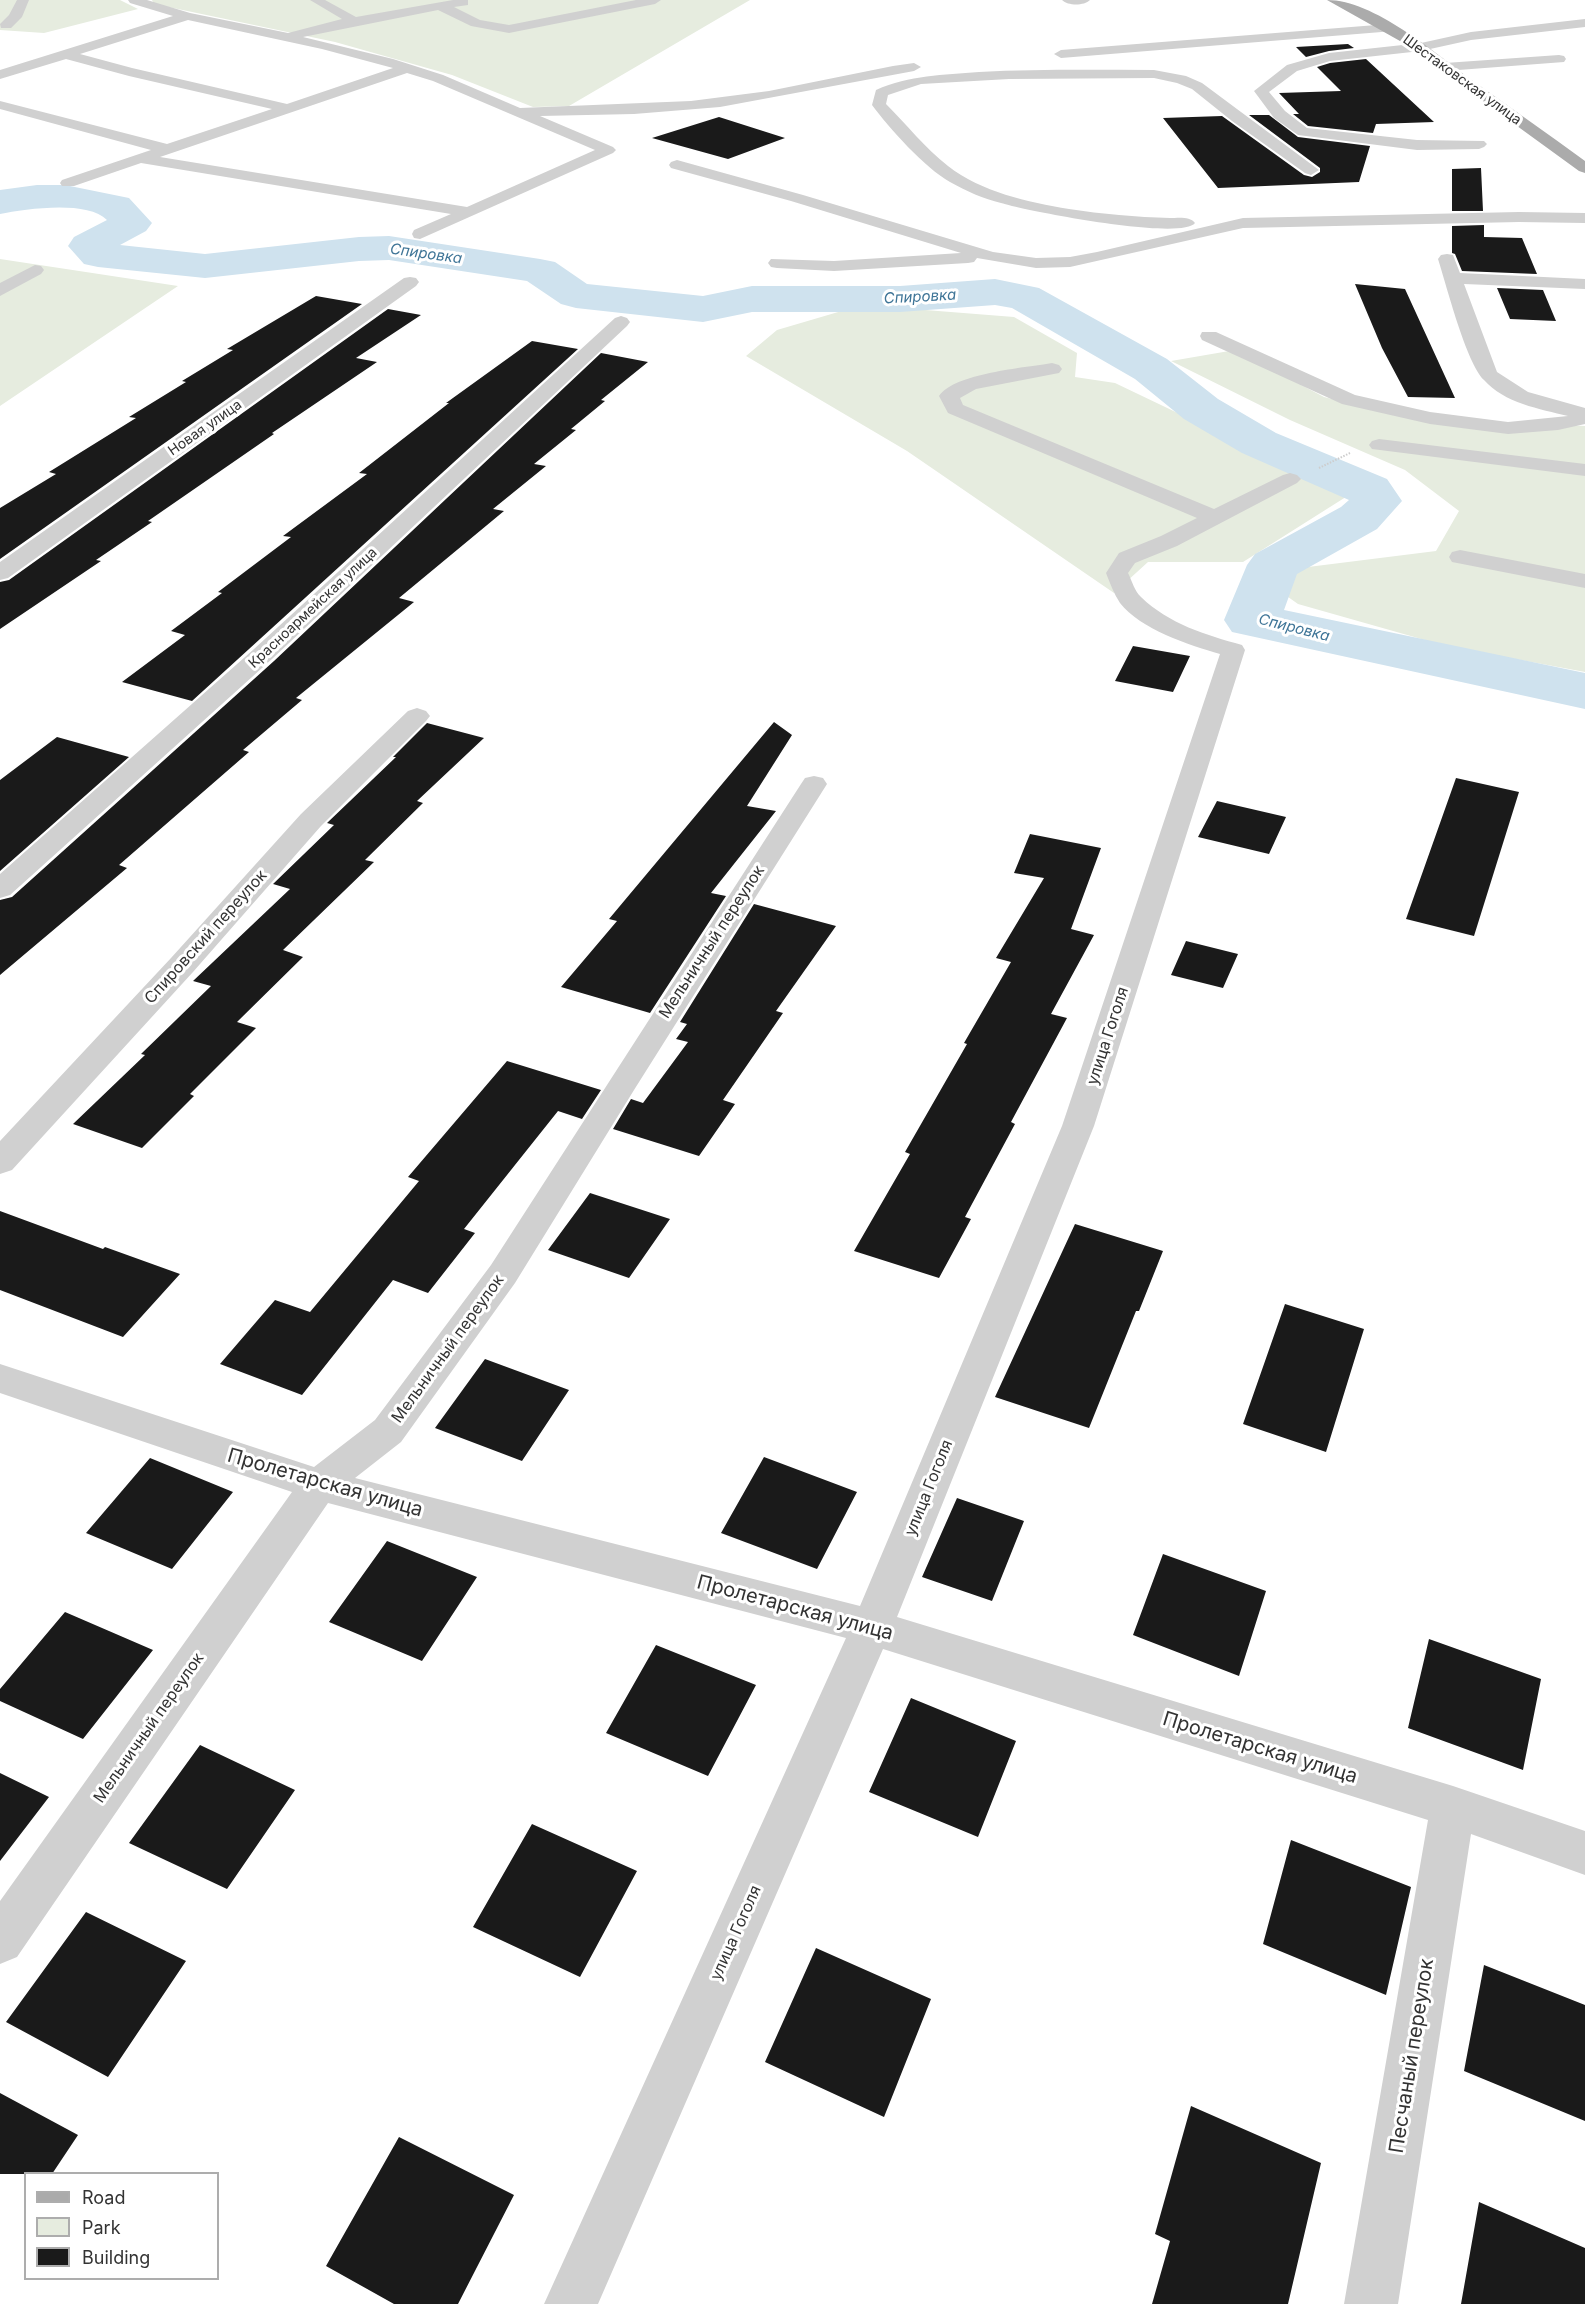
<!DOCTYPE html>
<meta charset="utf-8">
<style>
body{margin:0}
#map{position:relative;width:1585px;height:2304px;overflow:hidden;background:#fff;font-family:Inter,sans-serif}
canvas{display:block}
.legend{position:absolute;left:24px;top:2172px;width:195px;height:108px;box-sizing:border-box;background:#fff;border:2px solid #adadad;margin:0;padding:8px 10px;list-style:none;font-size:18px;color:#333}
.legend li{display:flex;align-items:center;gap:12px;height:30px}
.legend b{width:30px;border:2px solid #adadad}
</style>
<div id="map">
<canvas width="1585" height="2304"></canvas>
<ul class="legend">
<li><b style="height:8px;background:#ababab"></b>Road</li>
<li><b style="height:16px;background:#e6ecdf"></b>Park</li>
<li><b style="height:16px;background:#1a1a1a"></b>Building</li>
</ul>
</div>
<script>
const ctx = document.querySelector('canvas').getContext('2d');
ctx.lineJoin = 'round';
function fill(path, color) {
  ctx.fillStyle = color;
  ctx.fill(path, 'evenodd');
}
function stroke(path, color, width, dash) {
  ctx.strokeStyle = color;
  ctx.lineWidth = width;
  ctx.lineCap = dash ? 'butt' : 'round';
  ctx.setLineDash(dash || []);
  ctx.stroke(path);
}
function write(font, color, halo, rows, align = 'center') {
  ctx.font = font + ' Inter,sans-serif';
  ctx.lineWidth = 6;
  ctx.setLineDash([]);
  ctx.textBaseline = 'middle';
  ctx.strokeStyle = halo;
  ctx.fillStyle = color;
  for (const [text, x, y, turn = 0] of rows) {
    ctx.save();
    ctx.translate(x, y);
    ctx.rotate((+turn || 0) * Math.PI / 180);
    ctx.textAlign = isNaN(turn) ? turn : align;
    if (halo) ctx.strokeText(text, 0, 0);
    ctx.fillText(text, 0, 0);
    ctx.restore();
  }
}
fill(new Path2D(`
 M0 0H120L138 9 44 33 0 30Z
 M152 0H750L569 106 533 107 452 75 335 42 154 4Z
 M0 259 178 286 0 406Z
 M862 305 1014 317 1077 353 1075 377 1115 383 1349 495 1243 562H1148L1114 593 907 451 746 356 777 330Z
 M1235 350 1324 397 1408 418 1585 426V672L1446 646 1298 604 1274 587 1284 570 1436 551 1459 511 1405 470 1290 420 1171 361Z`), '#e6ecdf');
fill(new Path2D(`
 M37 185H65L129 198 152 223 146 231 120 245 205 254 359 237 389 236 540 259 555 262 587 284 703 296 752 286H900L995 279 1039 288 1167 359 1218 399 1276 433 1387 479 1402 501 1377 529 1297 574 1284 610 1585 673V709L1232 632 1224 620 1247 565 1255 554 1341 507 1349 500 1242 453 1184 419 1135 379 1012 308 995 305 900 312H752L703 322 576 308 561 304 527 281 389 260 359 261 205 278 98 267 84 264 68 246 74 237 107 220C87 200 26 209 0 214V190Z`), '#cfe2ee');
fill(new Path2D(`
 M1348 44 1354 48 1329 51 1306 57 1296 47Z
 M1366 59 1434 122 1376 124 1373 133 1308 126 1293 114H1299L1279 93 1341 91 1317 67 1330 63Z
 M1249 115H1269L1298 137 1370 146 1359 182 1218 188 1163 118 1222 116 1304 175 1312 177 1320 172V168Z
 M719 117 785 138 728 159 652 138Z
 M1481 168 1483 211H1452V169Z
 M1484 225V237L1522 238 1537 274 1462 271 1455 254 1452 253V226Z
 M1355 284 1405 289 1455 398 1408 397 1382 348Z
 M1497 288 1543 290 1556 321 1510 319Z
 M316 296 362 304 0 559V508L56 474 49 472 136 418 129 417 186 382 182 381 233 350 227 349Z
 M388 309 421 315 356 358 377 362 272 433 274 434 148 521 152 522 96 560 101 561 0 629V582L9 580Z
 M532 341 578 349 192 701 122 682 185 635 171 631 222 593 218 592 291 537 283 536 367 474 359 473 449 403H446Z
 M601 353 648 362 601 400 605 401 571 429 576 430 534 464 546 466 493 509 504 511 399 598 414 602 296 698 302 700 243 750 249 752 119 865 127 868 0 975V900L12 897 274 661Z
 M1133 646 1190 656 1173 692 1115 681Z
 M774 722 792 735 747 806 776 811 711 893 726 896 650 1013 561 987 617 921 609 919Z
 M427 723 484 738 417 801 423 803 365 860 374 862 283 950 303 957 237 1022 256 1028 190 1094 194 1096 142 1148 73 1124 145 1055 141 1054 211 986 193 981 290 889 273 884 334 825 327 823 396 757H393Z
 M57 737 129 757 0 871V780Z
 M1456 778 1519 792 1474 936 1406 919Z
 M1217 801 1286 817 1269 854 1198 837Z
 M1030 834 1101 848 1071 929 1094 935 1051 1014 1067 1018 1011 1122 1015 1124 965 1217 971 1219 939 1278 854 1251 910 1154 905 1152 967 1044 964 1043 1011 962 996 958 1044 878 1014 873Z
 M754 904 836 926 776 1011 783 1013 723 1100 735 1104 699 1156 613 1129 631 1099 643 1103 688 1042 676 1039 687 1024 680 1022Z
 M1186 941 1238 954 1223 988 1171 975Z
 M507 1061 601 1090 582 1119 558 1111 464 1229 475 1233 428 1293 393 1280 302 1395 220 1364 275 1300 310 1312 419 1181 408 1177Z
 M590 1193 670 1219 629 1278 548 1250Z
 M0 1211 103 1249 105 1247 180 1274 123 1337 0 1290Z
 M1075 1224 1163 1251 1139 1311H1136L1089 1428 995 1397Z
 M1285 1304 1364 1329 1326 1452 1243 1424Z
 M485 1359 569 1390 522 1461 435 1428Z
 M764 1457 857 1492 817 1569 721 1533Z
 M150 1458 233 1492 172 1569 86 1533Z
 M957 1498 1024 1521 992 1601 922 1577Z
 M387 1541 477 1577 422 1661 329 1622Z
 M1163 1554 1266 1591 1239 1676 1133 1635Z
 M65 1612 153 1650 83 1739 0 1701V1689Z
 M1429 1639 1541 1679 1523 1770 1408 1728Z
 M656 1645 756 1685 708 1776 606 1733Z
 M911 1698 1016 1741 978 1837 869 1792Z
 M200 1745 295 1790 227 1889 129 1843Z
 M0 1773 49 1797 0 1861Z
 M532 1824 637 1871 580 1977 473 1927Z
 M1291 1840 1411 1887 1386 1995 1263 1944Z
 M86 1912 186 1961 108 2077 6 2022Z
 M816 1948 931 1999 884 2117 765 2062Z
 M1484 1965 1585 2005V2121L1464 2071Z
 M0 2093 78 2135 52 2174H0Z
 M1191 2106 1321 2163 1288 2304H1152L1170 2241 1155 2234Z
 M399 2137 514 2195 458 2304H394L326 2266Z
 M1479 2202 1585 2248V2304H1461Z`), '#1a1a1a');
stroke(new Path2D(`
 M1319 468 1350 453`), '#cdcdcd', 2, [1.5, 1.5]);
fill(new Path2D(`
 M17 0H29L22 17 11 28H1L0 24 9 15Z
 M128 0H147L190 13 288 33 342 19 310 0H325L356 17 453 0H468V5L454 7 480 20 509 25 636 0H661L655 4 509 33 471 26 438 10 303 37 393 59 443 75 520 108 691 101 769 91 893 66 914 63 921 67 914 71 720 107 634 114 540 116 613 147 616 150 613 153 420 239 414 238 412 234 414 230 451 214 141 163 74 186H62L60 183 62 180 151 150 0 109V101L167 144 272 109 129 76 66 59 0 79V70L173 16 130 3ZM188 20 322 49 393 68 287 104 132 68 80 54ZM407 73 433 81 595 150 467 207 160 157Z
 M1062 0H1090C1084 6 1068 6 1062 0Z
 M1585 19V27L1471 40 1421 51 1330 61 1297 71 1269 92 1285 111 1307 128 1417 140 1484 141 1487 144 1484 147 1479 149 1417 150 1298 135 1274 118 1254 91 1287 65 1329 53 1421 43 1471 32Z
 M1389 24 1394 25 1396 28 1394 31 1061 58 1054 54 1061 50Z
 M1559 55 1564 56 1566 59 1564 62 1445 71 1438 67 1445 63Z
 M1154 70 1186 76 1202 83 1319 170 1311 175 1305 173 1232 121 1192 89 1177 83 1154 78 1009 79 921 84 888 95 886 104C907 125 925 148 948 166 981 192 1028 202 1069 209 1102 214 1136 217 1170 218 1178 218 1190 216 1195 223 1181 241 1027 211 1001 203 984 199 966 191 950 182 925 168 889 128 872 105L876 90C910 75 943 75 979 72 1037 69 1096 70 1154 70Z
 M677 160 803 195 993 252 1036 258 1070 257 1097 252 1243 218 1519 212 1585 213V223L1519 222 1243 228 1070 267 1036 268 977 258 974 262 968 263 834 271 777 268 771 267 768 263 771 259 834 261 961 253 791 201 671 168 669 165 671 162Z
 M1447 254 1453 255 1460 273 1585 279V289L1464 284 1497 372 1528 392 1585 408V424L1558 430 1508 434 1430 424 1342 404 1202 340 1200 336 1202 332H1216L1355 395 1430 412 1508 422 1568 416C1540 409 1504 403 1484 380 1466 362 1447 287 1438 259L1441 255Z
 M35 265 41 266 44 270 41 274 0 296V283Z
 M410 277 416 278 419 282 416 286 8 578 0 580V562L404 278Z
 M621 316 627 318 630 322 627 326 272 659 10 895 0 898V874L254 649 615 318Z
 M1052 363 1059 365 1062 369 1059 373 976 389 960 398 963 405 1214 509 1283 475 1290 473 1297 475 1301 479 1297 483 1177 546 1135 563 1128 573C1132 581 1135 592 1141 597 1169 624 1206 635 1242 645L1245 650 1094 1126 897 1617 1453 1786 1585 1831V1875L1471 1834 1398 2304H1344L1428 1820 883 1649 598 2304H544L846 1638 328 1503 17 1957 0 1964V1901L292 1492 0 1393V1364L314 1467 375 1420 491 1265 801 784 805 778 814 776 823 778 827 784 634 1090 515 1283 401 1442 355 1478 860 1606 1062 1126 1220 654C1189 645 1140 629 1120 603 1114 594 1110 583 1106 573L1119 553 1161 536 1197 518 948 413 939 396C955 373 1024 368 1052 363Z
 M1379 439 1585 464V476L1372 449 1369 445 1372 441Z
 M1460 550 1585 574V588L1452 562 1449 557 1452 552Z
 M417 708 426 711 430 716 426 721 321 826 193 972 12 1170 0 1174V1141L171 958 301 814 408 711Z`), '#d0d0d0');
fill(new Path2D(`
 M1327 0C1374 0 1435 53 1473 81 1510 107 1548 134 1585 161V173L1579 171 1440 70 1416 50Z`), '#ababab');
write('14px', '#333', '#fff', [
 ["Шестаковская улица",1462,80,36],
 ["Новая улица",205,428,-35],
 ["Красноармейская улица",313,608,-43]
]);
write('italic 15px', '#3f7597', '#fff', [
 ["Спировка",426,254,8],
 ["Спировка",920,297,-3],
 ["Спировка",1294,628,14]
]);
write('16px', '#333', '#fff', [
 ["Спировский переулок",206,937,-48],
 ["Мельничный переулок",712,942,-57],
 ["улица Гоголя",1108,1036,-72],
 ["Мельничный переулок",448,1349,-54],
 ["улица Гоголя",929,1488,-68],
 ["Мельничный переулок",149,1728,-55],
 ["улица Гоголя",736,1933,-66]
]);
write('20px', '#333', '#fff', [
 ["Пролетарская улица",325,1483,16],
 ["Пролетарская улица",795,1608,15],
 ["Пролетарская улица",1260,1748,17],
 ["Песчаный переулок",1412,2056,-81]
]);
</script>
